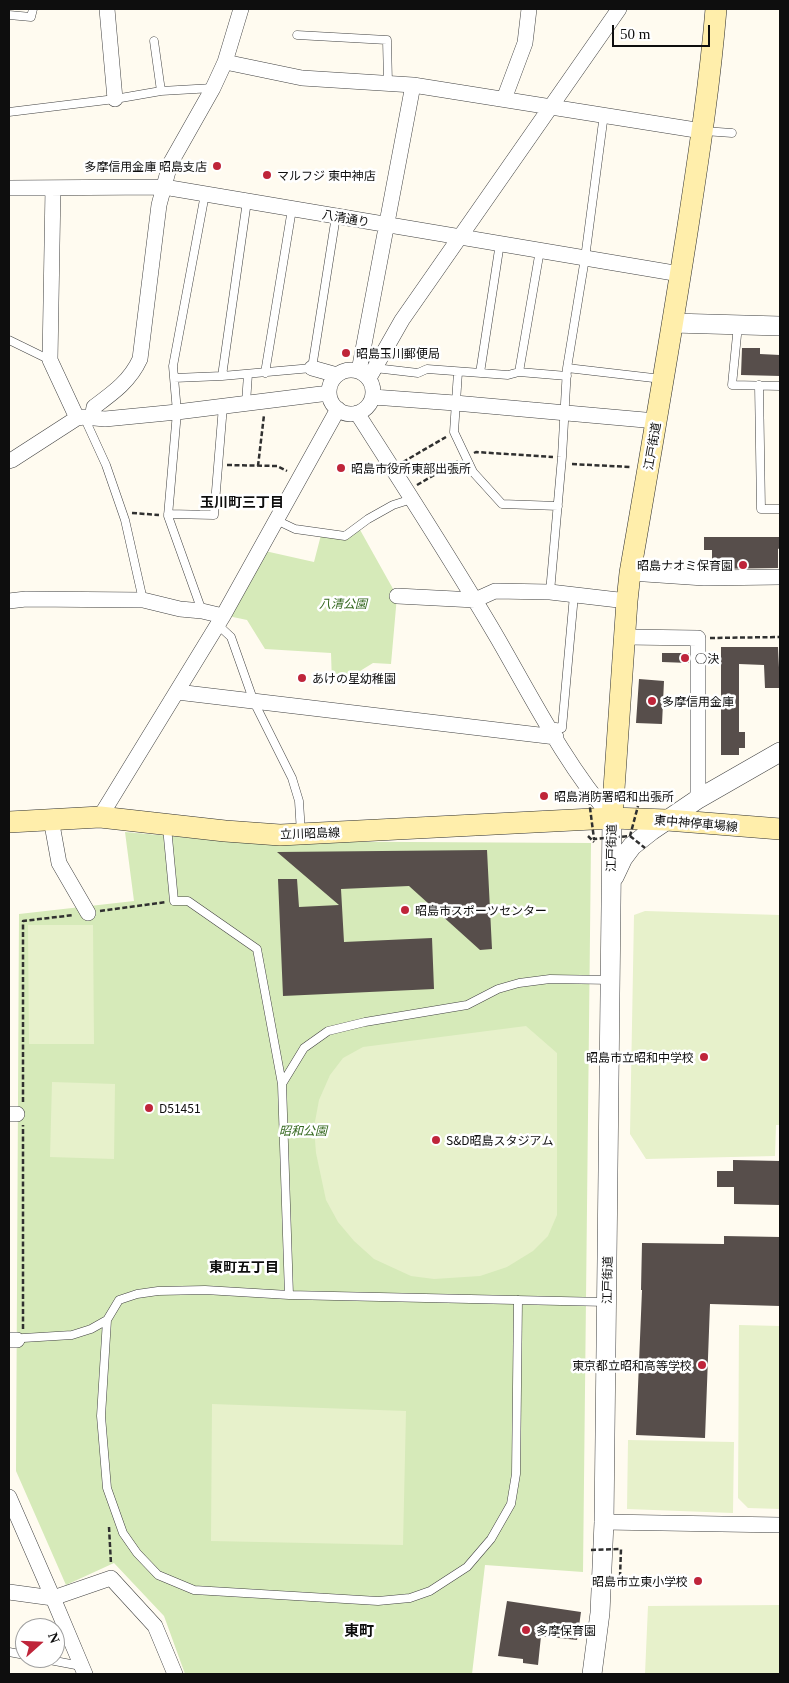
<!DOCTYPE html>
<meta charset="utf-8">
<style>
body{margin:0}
#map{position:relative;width:789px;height:1683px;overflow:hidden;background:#fffbf0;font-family:Georgia,serif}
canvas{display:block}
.frame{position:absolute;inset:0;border:10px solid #0e0e0e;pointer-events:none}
.north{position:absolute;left:15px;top:1618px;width:50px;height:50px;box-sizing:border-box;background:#fff;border:1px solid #9f9f9f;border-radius:50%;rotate:70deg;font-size:14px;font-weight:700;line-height:20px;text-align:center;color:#0e0e0e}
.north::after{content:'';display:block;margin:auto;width:18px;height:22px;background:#bf253a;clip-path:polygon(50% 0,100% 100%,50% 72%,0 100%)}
.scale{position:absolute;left:612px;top:25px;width:98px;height:22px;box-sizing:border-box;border:2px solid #0e0e0e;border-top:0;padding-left:6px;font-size:15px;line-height:18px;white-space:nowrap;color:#0e0e0e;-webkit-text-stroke:4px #fff;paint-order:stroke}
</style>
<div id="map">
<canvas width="789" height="1683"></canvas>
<div class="frame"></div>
<div class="north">N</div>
<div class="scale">50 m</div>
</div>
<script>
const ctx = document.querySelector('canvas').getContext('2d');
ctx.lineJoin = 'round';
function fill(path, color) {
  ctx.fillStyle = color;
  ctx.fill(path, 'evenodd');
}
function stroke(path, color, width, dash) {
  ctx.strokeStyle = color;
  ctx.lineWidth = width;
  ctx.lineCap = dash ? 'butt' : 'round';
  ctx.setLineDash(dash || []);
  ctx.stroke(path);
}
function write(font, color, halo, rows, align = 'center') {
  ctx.font = font + ' Georgia,"Noto Sans JP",serif';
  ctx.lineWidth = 5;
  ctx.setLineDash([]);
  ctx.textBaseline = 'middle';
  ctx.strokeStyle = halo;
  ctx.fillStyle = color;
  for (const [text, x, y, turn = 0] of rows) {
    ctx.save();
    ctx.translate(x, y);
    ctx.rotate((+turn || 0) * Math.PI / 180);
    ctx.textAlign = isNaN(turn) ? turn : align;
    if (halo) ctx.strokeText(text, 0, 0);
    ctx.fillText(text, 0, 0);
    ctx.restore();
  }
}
fill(new Path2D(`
 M359 528 397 596 391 664 373 663 347 679 332 684 331 653 265 649 247 620 228 616 265 551 314 562 321 535 345 536Z
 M125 832 225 841 591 843 583 1572 485 1565 472 1674H185L164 1616 114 1563 66 1585 16 1471 19 914 134 901Z`), '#d6eab9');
fill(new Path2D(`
 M645 911 780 915V1125H776L775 1156 646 1159 630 1134 634 915Z
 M28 925H93L94 1044H29Z
 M526 1026 557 1053V1215L548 1236 533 1251 507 1267 480 1276 434 1279 411 1276 374 1259 354 1241 338 1222 326 1200 316 1153 314 1127 319 1100 330 1075 343 1058 363 1047Z
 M52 1082 115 1084 114 1159 50 1157Z
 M739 1325 780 1326V1509L748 1508 738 1498Z
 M212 1404 406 1411 403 1545 211 1541Z
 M628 1440 734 1442 733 1513 627 1509Z
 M780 1605V1674H645L648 1606Z`), '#e7f1cb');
fill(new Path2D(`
 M742 348H760V354L780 355V376L741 375Z
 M704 537H780V548L778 549V568L712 569V550H704Z
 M721 647H778L780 688H765L764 665 739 664V732H745V748H739V755H721Z
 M662 653H689V663L662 662Z
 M639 679 664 681 662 724 636 723Z
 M487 850 492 949 480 950 409 886 341 889 344 942 432 938 434 989 283 996 278 879H297L299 907 339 905 277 852Z
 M733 1160 780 1161V1205L734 1204V1187H717V1171H733Z
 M724 1236 780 1237V1306L710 1304 705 1438 636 1435 642 1290H641L642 1243 724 1244Z
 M507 1601 581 1612 577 1640 541 1636 538 1665 523 1663V1659L498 1656Z`), '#574e4b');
const service = new Path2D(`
 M9 15 31 17 33 9
 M297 35 387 40 388 83
 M154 41 161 91
 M9 112 115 99 161 91 213 88
 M704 131 732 133
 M738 325 732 385 780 386
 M9 340 50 360
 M375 368 418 373 427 369 508 375 519 372 567 376
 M567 368 662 379
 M458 372 454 432 473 472 502 504 558 506
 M519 372 540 250
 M265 373 292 209
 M480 373 500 243
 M222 376 247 201
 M174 378 222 376 312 368 336 216
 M759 385 761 509H780
 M246 403 248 374
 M84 417 106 465 125 520 143 600
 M168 514 214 515 223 406
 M276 520 295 529 345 536 368 519 393 505 412 499
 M550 592 562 457 567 368 585 258 604 114
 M202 611 168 516 177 412 173 366 205 194
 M218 625 231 637 254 702 292 778 299 801 301 833
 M549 726 562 728 574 595
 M167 827 174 901H188L257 949 282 1084
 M289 1295 282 1084 304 1048 328 1031 365 1022 467 1005 498 989 519 983 550 979 611 980
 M107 1320 101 1416 107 1488 123 1533 137 1553 158 1575 194 1590 378 1601 410 1598 430 1591 467 1567 491 1539 511 1504 516 1474 518 1300
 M17 1340 23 1338 72 1335 91 1329 107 1320 119 1300 137 1294 158 1291 205 1290 289 1295 606 1302
 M9 1652 25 1655
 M39 1658 81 1666`);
const minor = new Path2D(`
 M107 9 115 99
 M225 62 302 78 413 85 702 131
 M504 99 525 43 529 9
 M9 188 164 187 680 274
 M53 188 50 360 77 418
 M312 368 337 375
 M329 392a22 22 0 1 1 44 0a22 22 0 1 1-44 0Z
 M359 371 413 85
 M369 378 402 320 619 9
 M373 397 455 403 656 421
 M357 413C405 488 453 562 498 639 532 698 567 767 612 818
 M92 418 94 407C113 393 130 381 140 359L159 205 170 164 213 88 225 62 241 9
 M9 461 12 460 77 418 84 417 105 419 177 412 329 393
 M630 573 704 578 780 577
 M397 596 475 600 495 591 550 592 627 601
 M9 601 26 599 143 600 180 609 202 611 223 616
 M625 637 698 638V799
 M177 692 556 737
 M100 817 223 616 338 409
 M51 819 59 863 88 913
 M9 1114H17
 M9 1340H17
 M9 1497 53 1598 85 1674
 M604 1522 780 1525
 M9 1592 53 1598 111 1578 155 1626 175 1674`);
const tertiary = new Path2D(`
 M672 323 780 326
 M614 877 623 858 632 846 651 831 698 799 780 752
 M592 1674 600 1613 604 1522 612 818`);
const secondary = new Path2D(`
 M612 818 627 601 630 573C650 458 670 342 688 226 699 154 710 82 716 9
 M9 822 100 817 225 831 280 835 612 818 667 820 780 829`);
stroke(service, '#414141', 9);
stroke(minor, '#414141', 16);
stroke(tertiary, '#414141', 20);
stroke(secondary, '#303030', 22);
stroke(new Path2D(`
 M474 453 476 452 553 457
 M403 462 446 437
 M572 464 631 467
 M227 465 277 466 287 471
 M258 466 264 415
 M417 485 458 461
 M132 513 159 515
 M710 638 780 637
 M588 836 594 842
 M100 911 166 902
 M23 1102V921L74 915
 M23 1329V1125
 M109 1527 111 1564
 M620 1577 621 1549`), '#303030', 2.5, [5, 2.5]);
stroke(service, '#fff', 8);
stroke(minor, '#fff', 15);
stroke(tertiary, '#fff', 19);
stroke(secondary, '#ffeeab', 21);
stroke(new Path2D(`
 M589 800 594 839 630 836 638 806
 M630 836 645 848
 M591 1550 621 1549`), '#303030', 2.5, [5, 2.5]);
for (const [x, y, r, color] of [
 [217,166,5,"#bf253a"],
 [267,175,5,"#bf253a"],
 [346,353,5,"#bf253a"],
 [341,468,5,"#bf253a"],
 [743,565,5,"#bf253a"],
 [685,658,5,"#bf253a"],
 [302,678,5,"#bf253a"],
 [652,701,5,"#bf253a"],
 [544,796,5,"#bf253a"],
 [405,910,5,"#bf253a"],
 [704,1057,5,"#bf253a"],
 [149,1108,5,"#bf253a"],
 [436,1140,5,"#bf253a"],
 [702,1365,5,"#bf253a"],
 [698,1581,5,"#bf253a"],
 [526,1630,5,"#bf253a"]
]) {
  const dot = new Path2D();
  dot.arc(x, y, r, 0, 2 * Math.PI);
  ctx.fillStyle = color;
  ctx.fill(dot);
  stroke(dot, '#fff', 2);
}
write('12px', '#0e0e0e', '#fff', [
 ["多摩信用金庫 昭島支店",207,166,"right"],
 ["マルフジ 東中神店",277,175],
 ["昭島玉川郵便局",356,353],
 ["昭島市役所東部出張所",351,468],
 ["昭島ナオミ保育園",733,565,"right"],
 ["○決",695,658],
 ["あけの星幼稚園",312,678],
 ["多摩信用金庫",662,701],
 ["昭島消防署昭和出張所",554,796],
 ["昭島市スポーツセンター",415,910],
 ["昭島市立昭和中学校",694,1057,"right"],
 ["D51451",159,1108],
 ["S&D昭島スタジアム",446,1140],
 ["東京都立昭和高等学校",692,1365,"right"],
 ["昭島市立東小学校",688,1581,"right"],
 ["多摩保育園",536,1630]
], 'left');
write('12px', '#0e0e0e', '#fff', [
 ["八清通り",346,218,10],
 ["江戸街道",652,446,-80],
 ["東中神停車場線",696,823,5],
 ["立川昭島線",310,833,-2],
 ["江戸街道",611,848,-89],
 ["江戸街道",607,1280,-89]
]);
write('italic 12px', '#33671e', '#fff', [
 ["八清公園",343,603],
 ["昭和公園",303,1130]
]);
write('bold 14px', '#0e0e0e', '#fff', [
 ["玉川町三丁目",242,502],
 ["東町五丁目",244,1267]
]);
write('bold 15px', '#0e0e0e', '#fff', [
 ["東町",359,1630]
]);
</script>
